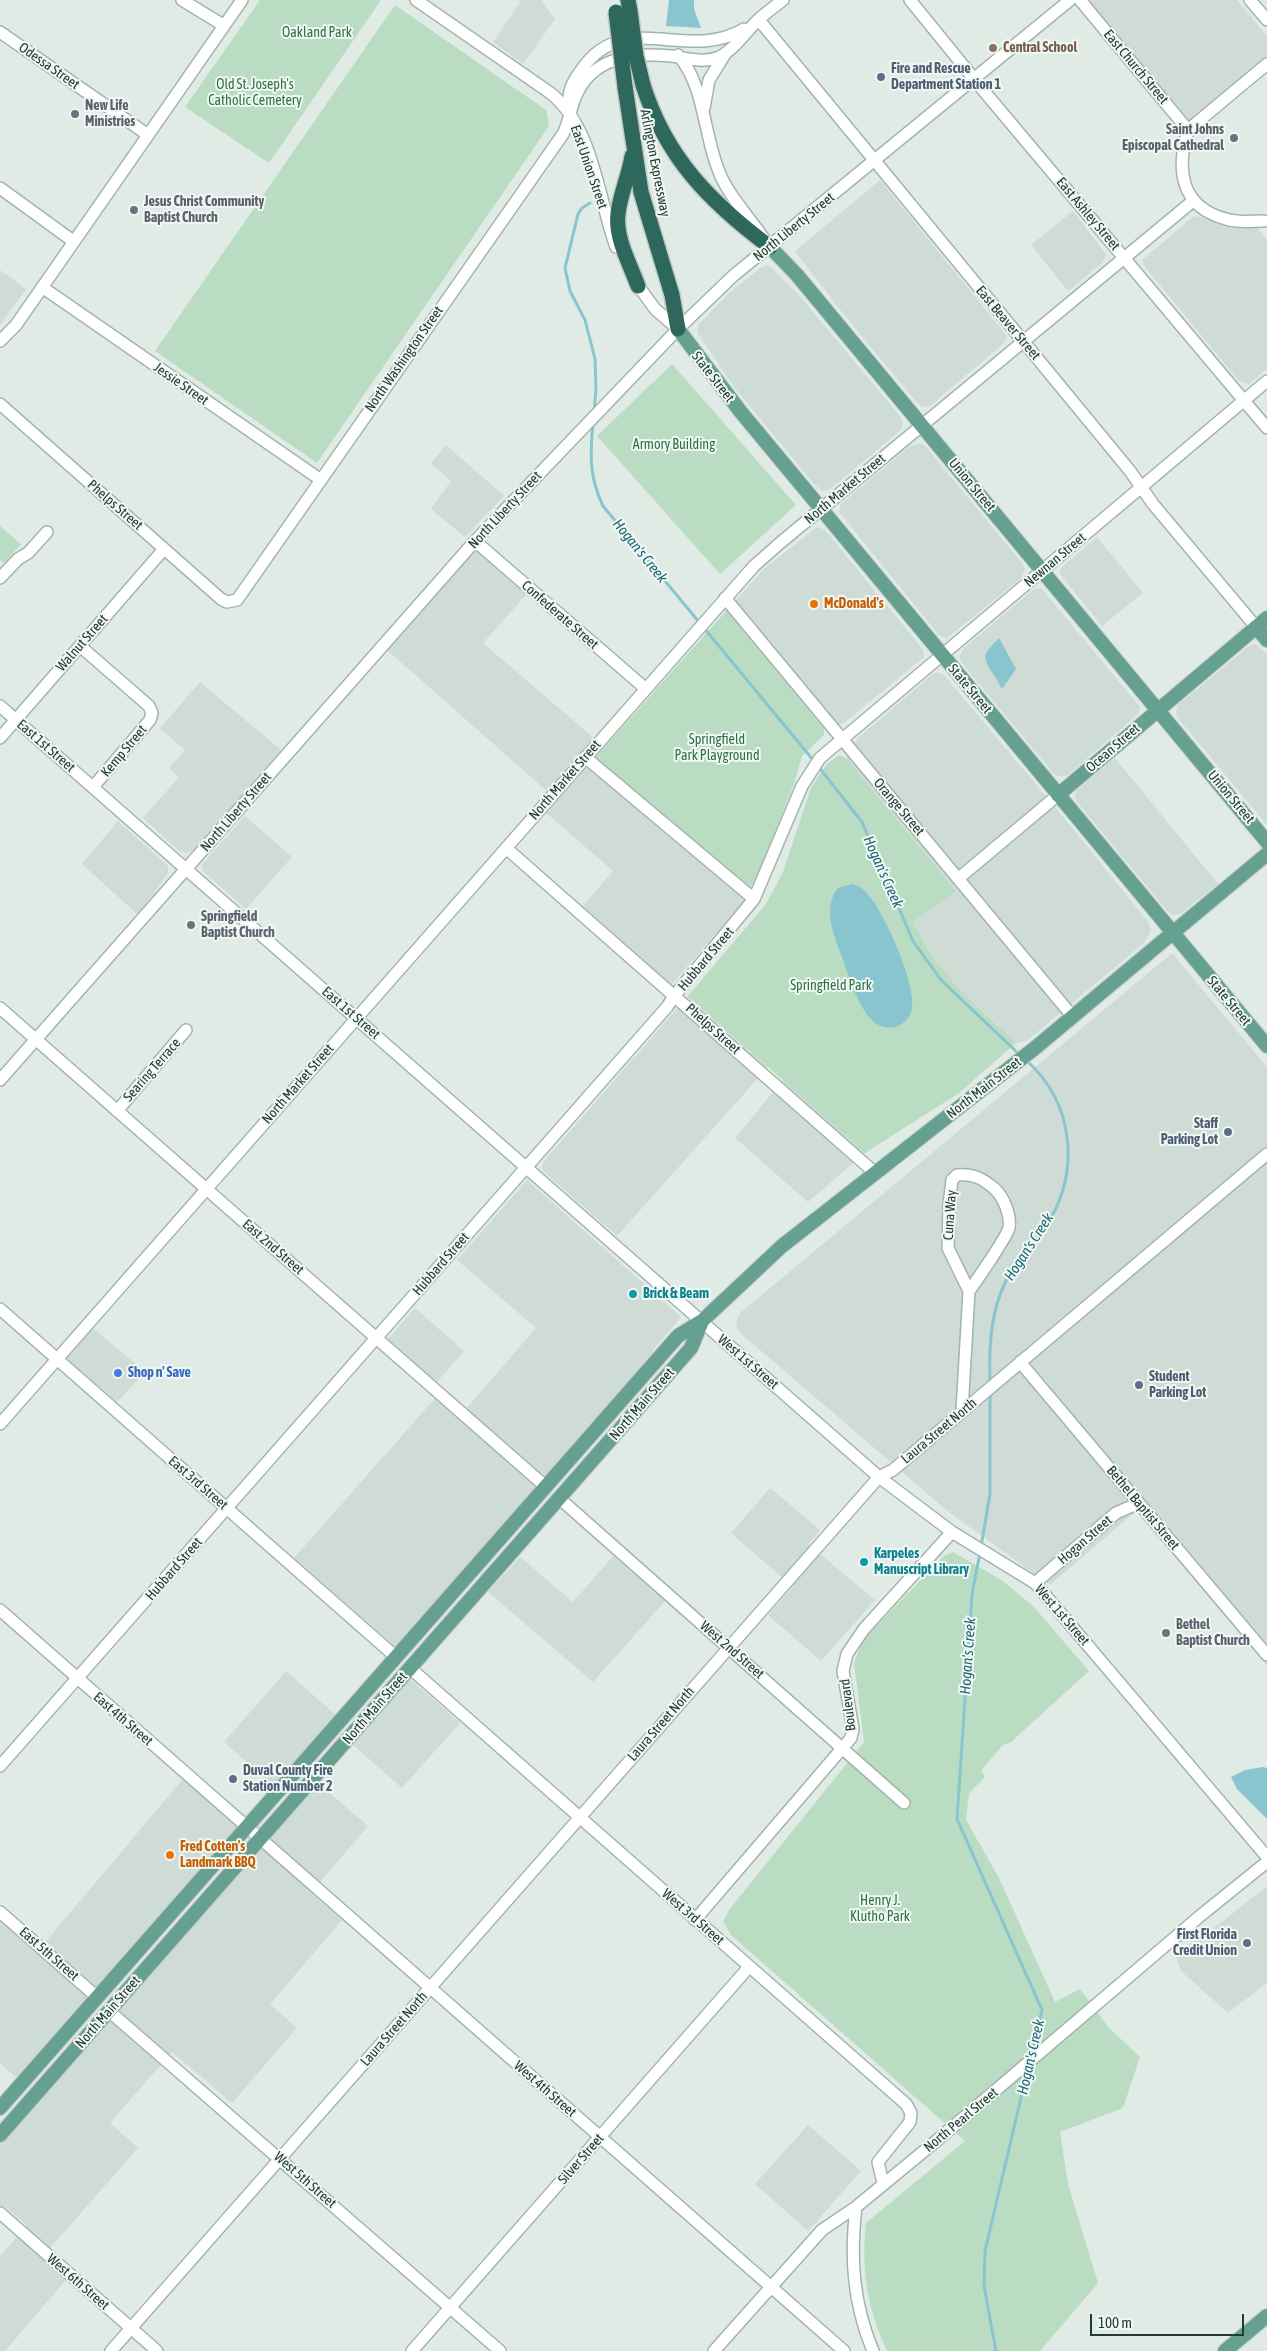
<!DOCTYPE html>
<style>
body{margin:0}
#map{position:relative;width:1267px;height:2351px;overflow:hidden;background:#e1ebe6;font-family:"Asap Condensed",sans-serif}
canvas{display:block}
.scale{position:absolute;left:1090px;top:2314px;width:154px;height:22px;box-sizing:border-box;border:2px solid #223b34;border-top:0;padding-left:6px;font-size:15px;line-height:18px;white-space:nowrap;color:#223b34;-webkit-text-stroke:4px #f1f8f4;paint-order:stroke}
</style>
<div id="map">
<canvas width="1267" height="2351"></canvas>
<div class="scale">100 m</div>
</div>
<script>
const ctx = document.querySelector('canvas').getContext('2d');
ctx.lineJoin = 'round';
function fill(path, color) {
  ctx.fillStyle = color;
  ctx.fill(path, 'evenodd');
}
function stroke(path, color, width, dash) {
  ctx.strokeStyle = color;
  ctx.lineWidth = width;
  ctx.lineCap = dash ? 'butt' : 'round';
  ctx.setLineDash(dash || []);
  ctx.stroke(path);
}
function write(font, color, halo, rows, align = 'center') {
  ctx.font = font + ' "Asap Condensed",sans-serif';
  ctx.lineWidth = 4;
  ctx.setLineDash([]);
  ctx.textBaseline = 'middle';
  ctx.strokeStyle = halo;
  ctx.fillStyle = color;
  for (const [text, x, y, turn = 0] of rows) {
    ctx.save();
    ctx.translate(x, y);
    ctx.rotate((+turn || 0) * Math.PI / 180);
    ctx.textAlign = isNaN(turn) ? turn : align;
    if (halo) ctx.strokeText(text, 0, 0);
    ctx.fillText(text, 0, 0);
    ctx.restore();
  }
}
fill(new Path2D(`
 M517 0H541L555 19 523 64 493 42 520 2Z
 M1091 0H1237L1267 36V69L1196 128 1090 3Z
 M880 180 1007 336 1002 345 931 405 925 407 918 404 841 311 795 251Z
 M1073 211 1106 254 1103 262 1068 291 1031 245Z
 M1197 216 1225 226 1251 225 1257 228 1267 240V369L1249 384 1239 381 1145 267 1142 260 1193 217Z
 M767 265 771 267 803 300 900 416 903 423 901 430 829 490 822 491 814 484 734 387 697 332 699 324 729 293 763 266Z
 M0 270 26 289 0 325Z
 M919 443 925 446 1023 564 1025 569 1021 578 951 635 946 638 939 635 839 512 841 504 909 447Z
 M446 445 504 496 465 537 431 509 451 481 431 463Z
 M817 527 825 530 921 647 924 654V657L844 723 824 729 727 610 764 569Z
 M1097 537 1143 593 1102 626 1059 573 1062 567Z
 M476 549 527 594 483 643 595 739 548 792 387 650Z
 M1041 588 1140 707 1137 715 1068 775 1062 777 1054 774 961 662 959 656 964 648 1034 589Z
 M1255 644 1267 654V825L1177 717 1176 711 1179 704 1249 646Z
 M938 672 944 675 1056 808 1149 923 1151 931 1144 943 1060 1013 1028 1040 1016 1043 957 987 928 948 913 922 956 891 846 758 858 738 933 674Z
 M200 682 281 750 192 851 186 853 179 851 143 818 179 777 169 768 185 750 160 728Z
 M595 758 750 887 745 900 671 985 583 906 613 871 545 812Z
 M1115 758 1218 884 1180 914 1174 915 1169 913 1077 802 1075 795 1078 789Z
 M245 816 292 857 246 909 204 872 201 867 203 863Z
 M118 821 168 866V873L150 899 137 914 82 864Z
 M1172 953 1267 1067V1666L1136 1511 1050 1585 950 1513 738 1331 736 1323 740 1313Z
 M688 996 768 1067 617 1236 544 1172 542 1167 544 1161Z
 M783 1080 865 1153 808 1202 735 1138Z
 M527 1180 681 1317 653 1350V1356L397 1648 294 1558 444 1388 467 1408 536 1328 457 1260Z
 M415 1308 464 1351 437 1382 388 1339Z
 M92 1327 145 1372 117 1402 65 1357Z
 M770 1488 820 1530 808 1544 875 1600 821 1661 768 1615 793 1587 731 1533Z
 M613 1556 665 1601 593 1682 488 1592 520 1557 573 1602Z
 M286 1671 337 1716 275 1787 224 1742Z
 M409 1678 460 1723 402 1788 351 1743Z
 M183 1779 238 1828 18 2079 0 2063V1921L36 1953Z
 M317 1782 368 1826 311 1893 342 1920 270 2004 297 2028 232 2103 172 2052 110 2123 138 2148 42 2257 66 2280 5 2351H0V2256L27 2225 5 2207 0 2212V2143Z
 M1267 1886V1983L1228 2013 1181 1971 1175 1954 1218 1925Z
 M808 2125 861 2171 808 2231 755 2184Z`), '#cfdbd5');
fill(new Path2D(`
 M260 0H381L269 163 185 107Z
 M395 5 546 110 549 126 317 463 155 351Z
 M672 364 796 505 720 574 597 436Z
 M0 526 21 544 4 563 0 560Z
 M727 610 824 729V735L802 756 794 784 756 879 750 887 595 758Z
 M839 755 846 758 956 891 913 922 928 949 957 987 1016 1043 959 1093 865 1153 688 996 766 904 783 872 811 788 826 765Z
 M953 1552 1003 1581 1034 1607 1089 1671 1011 1742 1003 1745 981 1770 985 1777 969 1793 966 1820 999 1878 1055 2002 1080 1989 1108 2027 1140 2057 1123 2108 1060 2132 1068 2184 1098 2283 1040 2351H887C867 2307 861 2271 866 2223L965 2141 731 1935 723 1921 729 1910 864 1742 854 1663 863 1640 944 1556Z`), '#badcc3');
fill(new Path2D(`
 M669 0H694V9L701 28 666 26Z
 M999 638 1016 669 1002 689C999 684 997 679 994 675 980 655 984 654 999 638Z
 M852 884C857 886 861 887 865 891 883 908 920 990 911 1013 908 1020 901 1026 894 1027 864 1034 850 978 842 957 834 936 822 908 838 888Z
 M1263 1767 1267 1768V1819L1237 1789 1231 1777 1245 1770Z`), '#89c5cf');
stroke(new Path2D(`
 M590 203 582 208 578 214 565 268 570 291 585 320 595 359 596 389 594 412
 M593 423C590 454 589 477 603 506L814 761
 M818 766 862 822 913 941 941 980 1021 1056
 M990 1383C989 1350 990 1313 1005 1283 1015 1262 1033 1247 1045 1228 1081 1173 1075 1104 1026 1060
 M981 1547 990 1494V1392
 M980 1553 972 1594 957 1819 1042 2010 1032 2054
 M996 2351 984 2286 985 2251 1028 2068`), '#89c5cf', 3);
const minor = new Path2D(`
 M182 0 223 25
 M416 0 549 92C593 125 598 198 616 247
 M910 0 988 96 1267 428
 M1080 0 1188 130C1176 169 1180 207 1226 219 1237 223 1252 221 1264 221
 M1250 0 1267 20
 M759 20 1130 471 1153 504 1256 627
 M0 32 148 135
 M678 55C704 84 704 134 718 169 726 193 750 218 764 239
 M569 104C568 89 574 80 582 69 625 8 687 63 744 29
 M704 108 709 80 725 54
 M1188 130 1267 64
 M0 188 73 241
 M634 280 655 309 678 329
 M42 287 321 480
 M0 341 16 325 242 0
 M0 404 221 599 227 602 237 600 563 134C569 123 570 110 575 98 591 57 632 52 671 56 686 58 702 63 717 58 734 51 746 31 759 19 766 13 775 6 783 0
 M475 541 646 689
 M0 578 18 559 28 553 47 532
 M725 598 1073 1017
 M80 646 149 706 152 713 150 720 93 787
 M0 706 879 1477 952 1532 1035 1583 1267 1857
 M0 738 164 549
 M585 757 754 899
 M506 848 874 1172
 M959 878 1058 795
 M0 1008 545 1486
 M0 1080 475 541 678 329 733 276 1070 0
 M117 1111 186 1030
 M0 1309 396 1657
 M1020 1362 1267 1655
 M962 1411 969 1291 948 1248 949 1205 952 1180 957 1175C974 1174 982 1178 995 1189 1004 1198 1011 1215 1009 1228 1006 1238 977 1280 969 1291
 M0 1424 754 566 780 543 1193 201
 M559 1498 904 1803
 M1035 1583 1116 1513 1139 1503
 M0 1610 844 2351
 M410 1668 906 2104 911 2113 910 2122 878 2162 883 2183
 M0 1766 667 1007 675 995 754 899 802 786 820 758 1267 381
 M0 1912 97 1997
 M695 1920 851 1738 853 1729 843 1671 847 1654 864 1629 952 1532
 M109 2011 500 2351
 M856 2207C850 2258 853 2303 873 2351
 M0 2213 157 2351
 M111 2351 879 1477 893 1470 1267 1154
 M412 2351 749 1967
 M714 2351 822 2230 856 2207 935 2142 1200 1916 1267 1862`);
const major = new Path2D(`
 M770 247 797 275 1267 842
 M678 329 740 411 1267 1046
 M1256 627 1267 640
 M1058 795 1267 618
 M0 2108 678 1336 702 1321 782 1246 1035 1048 1267 854
 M0 2135 691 1348 702 1321
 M1225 2351 1267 2316`);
const highway = new Path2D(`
 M628 0 630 11
 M643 85C666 158 710 202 770 247
 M625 87 641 192 672 295 678 329
 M632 156C629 176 620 194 618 214 615 238 630 264 638 286`);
stroke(minor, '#a4b3ad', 14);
stroke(major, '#c1c8c6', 16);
stroke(highway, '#c1c8c6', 18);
stroke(minor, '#fff', 11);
stroke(major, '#66a091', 14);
stroke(highway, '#2e675b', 15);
const highwayBridge = new Path2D(`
 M630 11 636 56 643 85
 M616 12 625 87`);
stroke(highwayBridge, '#c1c8c6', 18, []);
stroke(highwayBridge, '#2e675b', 15);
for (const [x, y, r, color] of [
 [993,48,5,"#8d6e63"],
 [881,77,5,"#5c6f8a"],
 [75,114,5,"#6b7280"],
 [1234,138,5,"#6b7280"],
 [134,210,5,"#6b7280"],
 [814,604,5,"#e8710a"],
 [191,925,5,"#6b7280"],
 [1228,1132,5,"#5c6f8a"],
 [633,1294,5,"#0f9aa8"],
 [118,1373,5,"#3f7fe0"],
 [1139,1385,5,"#5c6f8a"],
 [864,1562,5,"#0f9aa8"],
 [1166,1633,5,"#6b7280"],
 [233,1779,5,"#5c6f8a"],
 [170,1855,5,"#e8710a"],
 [1247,1943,5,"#5c6f8a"]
]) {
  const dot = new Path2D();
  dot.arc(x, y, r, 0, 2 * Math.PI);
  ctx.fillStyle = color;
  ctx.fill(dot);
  stroke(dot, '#f1f8f4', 2);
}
write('14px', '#2d7147', '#f1f8f4', [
 ["Oakland Park",317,33],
 ["Old St. Joseph's",255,85],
 ["Catholic Cemetery",255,101],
 ["Armory Building",674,445],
 ["Springfield",717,740],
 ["Park Playground",717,756],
 ["Springfield Park",831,986],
 ["Henry J.",880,1901],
 ["Klutho Park",880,1917]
]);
write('bold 14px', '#785e54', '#f1f8f4', [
 ["Central School",1003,48]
], 'left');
write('14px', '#223b34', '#f1f8f4', [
 ["Odessa Street",49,66,35],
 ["East Church Street",1136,67,50],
 ["Arlington Expressway",655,163,79],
 ["East Union Street",589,167,71],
 ["East Ashley Street",1088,214,50],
 ["North Liberty Street",794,227,-39],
 ["East Beaver Street",1008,323,50],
 ["North Washington Street",404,359,-55],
 ["State Street",713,377,52],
 ["Jessie Street",181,384,35],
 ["Union Street",972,485,50],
 ["North Market Street",845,489,-40],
 ["Phelps Street",115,505,41],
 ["North Liberty Street",505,510,-47],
 ["Newnan Street",1055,560,-40],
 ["Confederate Street",560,615,41],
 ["Walnut Street",82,643,-49],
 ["State Street",970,689,50],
 ["East 1st Street",46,746,41],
 ["Ocean Street",1113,748,-41],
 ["Kemp Street",124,751,-50],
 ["North Market Street",565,780,-49],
 ["Union Street",1231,797,50],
 ["Orange Street",899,807,50],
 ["North Liberty Street",236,812,-49],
 ["Hubbard Street",706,959,-50],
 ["State Street",1229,1001,50],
 ["East 1st Street",351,1013,41],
 ["Phelps Street",713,1029,42],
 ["Searing Terrace",152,1070,-49],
 ["North Market Street",298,1084,-49],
 ["North Main Street",984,1088,-38],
 ["Cuna Way",950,1215,-86],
 ["East 2nd Street",273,1247,41],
 ["Hubbard Street",441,1264,-49],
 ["West 1st Street",748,1362,41],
 ["North Main Street",642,1404,-49],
 ["Laura Street North",939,1431,-40],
 ["East 3rd Street",198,1483,41],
 ["Bethel Baptist Street",1143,1508,50],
 ["Hogan Street",1085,1540,-41],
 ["Hubbard Street",174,1569,-49],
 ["West 1st Street",1062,1615,49],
 ["West 2nd Street",732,1650,41],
 ["Boulevard",848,1705,-97],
 ["North Main Street",375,1708,-49],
 ["East 4th Street",123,1719,41],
 ["Laura Street North",661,1724,-49],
 ["West 3rd Street",693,1917,41],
 ["East 5th Street",49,1954,41],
 ["North Main Street",108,2012,-49],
 ["Laura Street North",394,2029,-49],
 ["West 4th Street",545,2089,41],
 ["North Pearl Street",961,2120,-40],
 ["Silver Street",581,2159,-49],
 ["West 5th Street",305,2180,41],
 ["West 6th Street",78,2282,41]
]);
write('bold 14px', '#4e5e75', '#f1f8f4', [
 ["Fire and Rescue",891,69],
 ["Department Station 1",891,85],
 ["Staff",1218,1124,"right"],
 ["Parking Lot",1218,1140,"right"],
 ["Student",1149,1377],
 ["Parking Lot",1149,1393],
 ["Duval County Fire",243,1771],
 ["Station Number 2",243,1787],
 ["First Florida",1237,1935,"right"],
 ["Credit Union",1237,1951,"right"]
], 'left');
write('bold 14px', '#5b616d', '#f1f8f4', [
 ["New Life",85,106],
 ["Ministries",85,122],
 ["Saint Johns",1224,130,"right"],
 ["Episcopal Cathedral",1224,146,"right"],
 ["Jesus Christ Community",144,202],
 ["Baptist Church",144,218],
 ["Springfield",201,917],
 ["Baptist Church",201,933],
 ["Bethel",1176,1625],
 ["Baptist Church",1176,1641]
], 'left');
write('bold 14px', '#c56008', '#f1f8f4', [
 ["McDonald's",824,604],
 ["Fred Cotten's",180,1847],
 ["Landmark BBQ",180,1863]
], 'left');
write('bold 14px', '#0d838f', '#f1f8f4', [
 ["Brick & Beam",643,1294],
 ["Karpeles",874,1554],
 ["Manuscript Library",874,1570]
], 'left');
write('bold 14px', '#366cbe', '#f1f8f4', [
 ["Shop n' Save",128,1373]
], 'left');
write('italic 15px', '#1d6776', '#f1f8f4', [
 ["Hogan's Creek",640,551,51],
 ["Hogan's Creek",883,872,66],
 ["Hogan's Creek",1029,1247,-57],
 ["Hogan's Creek",968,1656,-86],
 ["Hogan's Creek",1031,2057,-77]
]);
</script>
